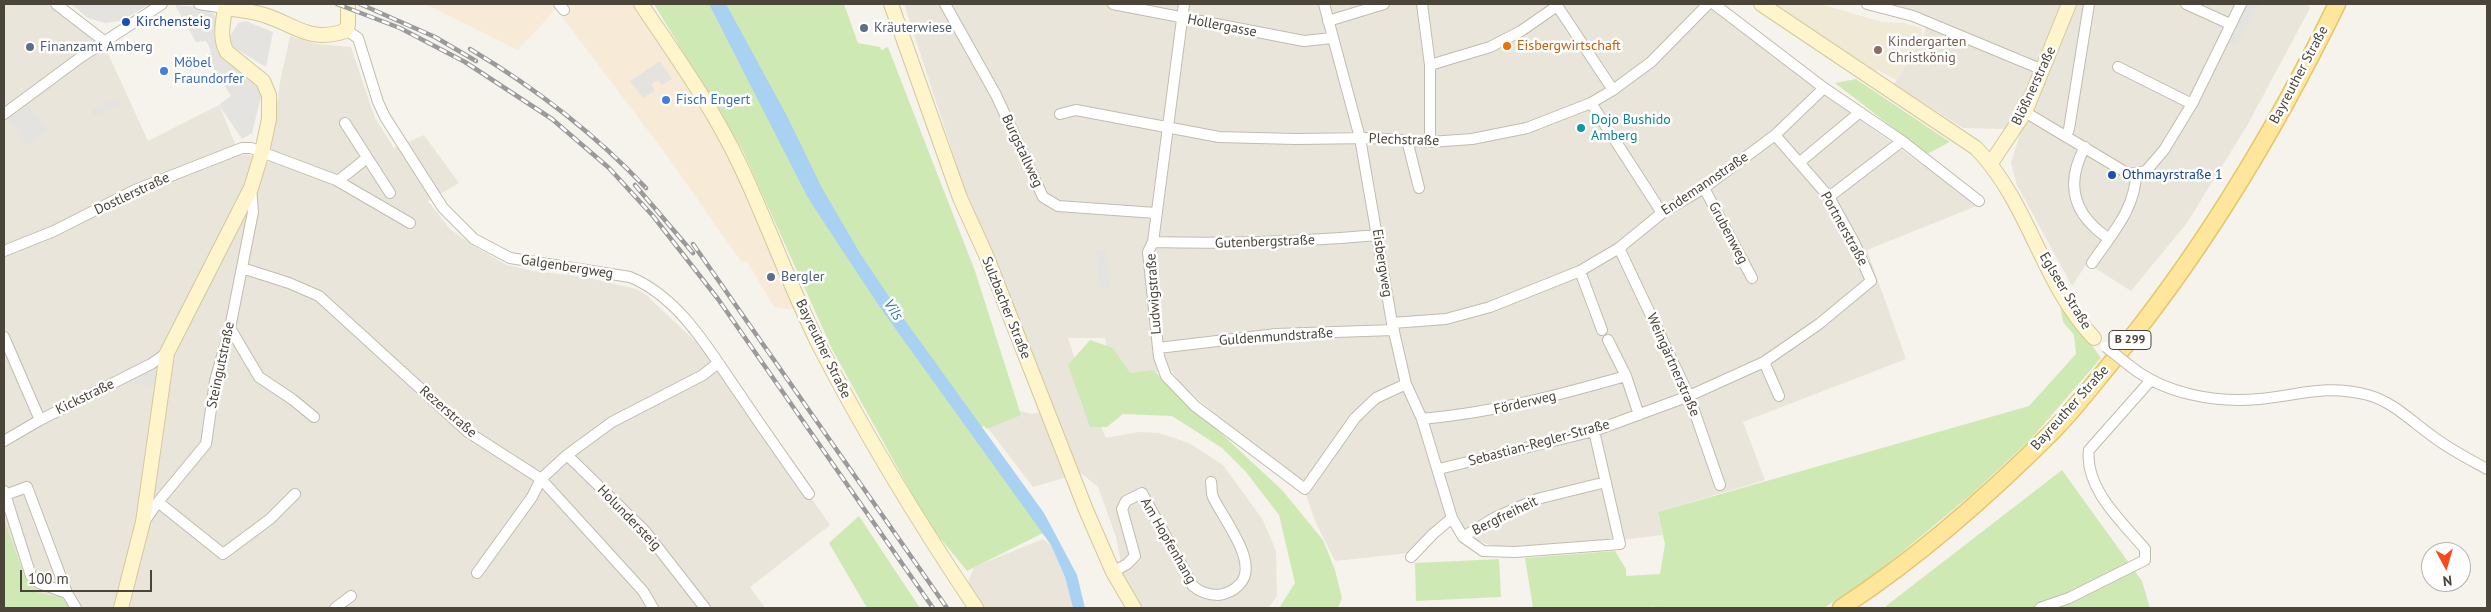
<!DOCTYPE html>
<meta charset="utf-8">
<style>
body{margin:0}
#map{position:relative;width:2491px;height:612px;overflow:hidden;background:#f6f3ec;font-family:"PT Sans",sans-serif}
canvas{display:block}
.frame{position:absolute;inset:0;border:5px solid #4b4439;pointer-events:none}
.north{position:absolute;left:2421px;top:542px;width:50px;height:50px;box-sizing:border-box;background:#fff;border:1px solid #b7b4b0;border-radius:50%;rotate:174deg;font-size:14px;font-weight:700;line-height:20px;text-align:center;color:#4b4439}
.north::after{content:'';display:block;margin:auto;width:18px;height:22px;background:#fa491e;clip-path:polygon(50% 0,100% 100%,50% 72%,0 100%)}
.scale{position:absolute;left:20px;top:570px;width:132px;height:22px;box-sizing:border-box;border:2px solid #4b4439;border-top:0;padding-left:6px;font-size:15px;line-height:18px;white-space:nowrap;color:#4b4439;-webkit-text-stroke:4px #fff;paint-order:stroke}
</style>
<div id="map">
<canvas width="2491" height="612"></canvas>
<div class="frame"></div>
<div class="north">N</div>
<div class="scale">100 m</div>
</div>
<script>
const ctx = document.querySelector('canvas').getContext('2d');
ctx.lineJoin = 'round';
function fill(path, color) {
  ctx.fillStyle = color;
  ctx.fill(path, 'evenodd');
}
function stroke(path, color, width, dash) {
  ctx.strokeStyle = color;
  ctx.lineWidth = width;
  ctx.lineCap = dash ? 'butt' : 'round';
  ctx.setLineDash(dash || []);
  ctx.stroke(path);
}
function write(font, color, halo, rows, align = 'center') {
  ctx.font = font + ' "PT Sans",sans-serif';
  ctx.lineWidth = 5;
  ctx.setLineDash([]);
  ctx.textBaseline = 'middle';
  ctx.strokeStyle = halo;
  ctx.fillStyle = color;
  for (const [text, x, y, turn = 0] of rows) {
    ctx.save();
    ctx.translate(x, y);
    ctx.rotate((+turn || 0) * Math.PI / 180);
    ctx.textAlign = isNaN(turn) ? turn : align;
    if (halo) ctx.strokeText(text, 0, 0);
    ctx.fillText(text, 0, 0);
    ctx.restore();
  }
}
fill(new Path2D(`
 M4 4H48L106 49 148 141 219 105 240 155 246 154 269 163 280 82 290 36 316 44 351 47 375 118 394 148 424 135 459 183 428 201 450 229 475 247 507 265 533 271 585 277 636 289 645 294 695 341 722 375 761 426 830 525 750 587 765 608H4Z
 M904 4H1707L1796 74 1979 205 1867 250 1906 359 1743 422 1765 480 1658 512 1663 535 1613 541 1498 548 1474 539 1464 529 1456 511 1446 516 1409 553 1335 561 1315 521 1301 480 1222 420 1181 384 1172 371 1123 374 1109 362 1105 338H1068L1084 386 1106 438 1138 432 1159 433 1189 443 1223 465 1263 520 1276 551 1277 596 1268 608H1142L1123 575 1116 537 1098 487 1081 473 1033 487 981 419 1004 407 1032 414 1053 410 964 187Z
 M1883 4H2308L2310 8 2248 124 2187 223 2131 291 2087 263 2072 286 2017 185 2011 163 2020 134 2005 129 1963 128 1894 84 1923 37 1929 17Z
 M1043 539 1051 545 1065 577 1073 608H982L967 585 974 567Z`), '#eae5da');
fill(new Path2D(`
 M425 4H634L707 115 740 180 802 311 774 307 747 261 742 263 665 153 556 9 518 50Z`), '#f7ebd8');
fill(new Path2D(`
 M1775 4H1820L1882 22 1904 23 1921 28 1923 37 1896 80 1878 70 1875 72 1860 63 1820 35 1774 6Z`), '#efe9d6');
fill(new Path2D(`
 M654 4H844L858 43 880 47 881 50 888 47 975 271 1021 415 987 429 984 426 973 431 1047 531 967 571 928 523 832 349 743 151Z
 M1856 79 1950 142 1927 154 1835 83Z
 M2059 299 2101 358 2031 439 1972 494 1878 572 1824 608H1649L1658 605 1646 608H1533L1525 558 1615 551 1626 569V576L1660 574 1665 544 1658 512 2029 406 2076 354 2074 335 2063 322Z
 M1090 340 1113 348 1130 373 1153 370 1282 490 1323 540 1335 570 1342 598 1338 608H1279L1295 583 1279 515 1246 472 1222 448 1172 416 1123 414 1107 427H1090L1068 365Z
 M2062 470 2142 581 2150 608H1886V606Z
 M859 516 920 608H867L829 543Z
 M4 519 24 575 39 593 61 597 72 608H4Z
 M1499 559 1501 597 1416 601 1415 563Z`), '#cfe9b5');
fill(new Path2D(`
 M71 4H150L121 21 105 23 88 18Z
 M2245 4H2263L2255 11 2235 46 2229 43Z
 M175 5 204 8 214 14 249 77 262 93 252 133 242 139 219 105 231 96 206 56 211 53 209 46 206 41 196 42Z
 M246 21 273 32 266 67 233 47 229 38 238 23Z
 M660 61 672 79 662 85 658 80 651 84 655 91 643 98 630 81Z
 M117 98 120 104 94 117 91 110Z
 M27 103 47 131 27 145 7 117Z
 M1106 249 1110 288 1100 289 1096 250Z
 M161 363 157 386 126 383Z`), '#e5e3e0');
fill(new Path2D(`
 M709 4H726L787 116 822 188 861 255 909 326 1044 513 1077 575 1085 608H1073L1065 577 1051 545 879 306 808 198Z`), '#a9d1f1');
const street = new Path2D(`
 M56 4 104 41
 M199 4 225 8
 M559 4 564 10
 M945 4 996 95 1043 197 1058 206 1156 213
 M1113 4 1304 41 1332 38
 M1184 4 1153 242 1148 252 1159 357 1166 376 1195 406 1305 489 1355 418 1376 398 1406 384
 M1324 4 1360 138 1392 323 1406 384 1422 419 1452 518 1463 537 1483 551 1515 552 1620 544 1594 431
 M1422 4 1430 65V142
 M1556 4 1613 90
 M1714 4 1824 88 1902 141 1979 201
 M1867 4 1913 16 2043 70
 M2186 4 2230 24
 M1328 21 1384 4
 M346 30 358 38 378 102 385 117 443 208 474 239 510 258 630 277C681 298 710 352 741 396 763 429 786 461 809 494
 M1430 65 1490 47 1521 31 1557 6
 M2118 67 2192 104
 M1591 103 1662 213
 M2025 112 2125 172 2131 174 2146 171 2164 150 2192 104 2241 4
 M4 114 81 57 162 4
 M1060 114 1076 110 1219 137 1296 139 1372 138 1430 142 1472 139 1527 128 1591 103 1613 90 1651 62 1708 4
 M345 123 390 193
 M2066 136 2069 129 2089 4
 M1407 140 1419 188
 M2085 147C2064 185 2074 215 2108 238
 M1800 162 1860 112
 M338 181 367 158
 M1704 188 1752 278
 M1829 197 1902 141
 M1153 242C1228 244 1302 242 1378 235
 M1619 248 1689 396 1720 485
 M4 251 54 231 135 190 242 148H251L336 180 410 223
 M2092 263C2111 235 2136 208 2136 173
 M242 268 289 283 319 296 468 432 541 479 643 591 653 608
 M1580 271 1602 330
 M1392 323 1446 319 1490 307 1580 271 1619 248 1662 213 1704 188 1775 135 1824 88
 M230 328 259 377 292 399 314 417
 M4 337 40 420
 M1608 340 1626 376 1639 415
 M1158 348 1276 334 1394 330
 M1764 362 1779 396
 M2130 366C2165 394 2215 403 2259 399 2301 395 2325 384 2368 395 2394 402 2413 423 2435 438 2451 450 2469 459 2487 469
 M1422 419C1496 412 1555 396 1626 376
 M4 441 40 420 151 364 167 353
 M567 455 645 531 705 608
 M1439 469 1594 431 1689 396 1764 362 1819 324 1871 281 1855 244 1829 197 1775 135
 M4 491 31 576 39 583 67 593
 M5 495 27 487 67 593 76 608
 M158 502 223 554 270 519 295 494
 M144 522 158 502 206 444 215 381 230 328 253 212 251 188
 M1463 537 1494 518 1537 499 1606 482
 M1411 557 1433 534 1452 518
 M1113 572 1127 564 1135 556 1122 509 1126 501 1142 493 1193 586C1200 592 1209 595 1218 595 1227 594 1233 591 1239 585 1261 564 1223 519 1213 497 1211 493 1212 487 1211 482
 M477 573 532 497 541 479 567 455 612 422 703 375 718 363
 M335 608 351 596
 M2040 608 2069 598 2145 560V549C2123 523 2084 488 2089 450L2151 380`);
const secondary = new Path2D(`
 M641 4C676 56 713 108 740 165 768 224 790 287 819 345 866 436 919 523 976 608
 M891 4 960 198 986 255 1086 510 1113 572 1134 608
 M1761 4 1976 148C2029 202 2042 284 2094 338
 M1991 163 2025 112 2069 4
 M121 608 143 522 167 353 251 188 262 152 269 119V95L263 81 227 52C219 38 223 23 225 8 238 10 251 11 264 15 296 25 309 43 345 31L348 25V4`);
const primary = new Path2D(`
 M1841 608C1916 559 1987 497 2051 433 2073 411 2091 387 2111 363 2201 254 2275 131 2337 4`);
stroke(street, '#c2bcae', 12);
stroke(secondary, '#d5c89b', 16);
stroke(primary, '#e5c66a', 19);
stroke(street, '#fff', 10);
stroke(secondary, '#fff5cd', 14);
stroke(primary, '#fee79c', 16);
const rail = new Path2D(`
 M337 4 400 28 465 62 552 119 609 168 653 216 718 299 933 608
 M360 4 435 37 476 61
 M470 49C537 89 593 132 646 188
 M635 185 693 253
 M693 244 947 608`);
stroke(rail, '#9a9a9a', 4.5);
stroke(rail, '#fff', 2.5, [8]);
const streetBridge = new Path2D(`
 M2106 347 2130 366`);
stroke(streetBridge, '#c2bcae', 12, []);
stroke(streetBridge, '#fff', 10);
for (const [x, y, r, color] of [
 [126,22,5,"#1a4fb4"],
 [864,28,5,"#5c6f8a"],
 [1507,46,5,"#e8710a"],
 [30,47,5,"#5c6f8a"],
 [1878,50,5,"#8d6e63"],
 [164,71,5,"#3f7fe0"],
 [666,100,5,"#3f7fe0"],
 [1581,128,5,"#0f9aa8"],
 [2112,175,5,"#1a4fb4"],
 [771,277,5,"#5c6f8a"]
]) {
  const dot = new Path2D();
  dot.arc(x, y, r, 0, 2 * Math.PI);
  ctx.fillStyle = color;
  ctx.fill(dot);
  stroke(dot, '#fff', 2);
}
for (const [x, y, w] of [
 [2130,340,42]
]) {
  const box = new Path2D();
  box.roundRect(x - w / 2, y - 9.5, w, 19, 4);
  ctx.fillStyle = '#fff';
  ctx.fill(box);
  stroke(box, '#4b4439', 1);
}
write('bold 12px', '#4b4439', null, [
 ["B 299",2130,340]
]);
write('14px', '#164399', '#fff', [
 ["Kirchensteig",136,22],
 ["Othmayrstraße 1",2122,175]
], 'left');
write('14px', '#4b4439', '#fff', [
 ["Hollergasse",1222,26,11],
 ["Bayreuther Straße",2299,75,-62],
 ["Blößnerstraße",2034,86,-65],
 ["Plechstraße",1404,140,2],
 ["Burgstallweg",1022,151,65],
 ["Endemannstraße",1705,184,-34],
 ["Dostlerstraße",132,194,-25],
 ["Portnerstraße",1844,229,61],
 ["Grubenweg",1728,233,62],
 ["Gutenbergstraße",1265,242,-2],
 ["Eisbergweg",1382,263,81],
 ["Galgenbergweg",567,267,9],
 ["Eglseer Straße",2065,291,59],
 ["Ludwigstraße",1154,294,-94],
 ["Sulzbacher Straße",1006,308,68],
 ["Guldenmundstraße",1276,337,-4],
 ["Bayreuther Straße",823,349,64],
 ["Steingutstraße",221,365,-78],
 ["Weingärtnerstraße",1673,365,66],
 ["Kickstraße",85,397,-26],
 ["Förderweg",1525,403,-13],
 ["Bayreuther Straße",2070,408,-48],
 ["Rezerstraße",448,412,41],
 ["Sebastian-Regler-Straße",1539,443,-15],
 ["Bergfreiheit",1505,516,-26],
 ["Holundersteig",629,518,46],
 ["Am Hopfenhang",1168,541,60]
]);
write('14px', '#4e5e75', '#fff', [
 ["Kräuterwiese",874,28],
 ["Finanzamt Amberg",40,47],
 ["Bergler",781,277]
], 'left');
write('14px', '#785e54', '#fff', [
 ["Kindergarten",1888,42],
 ["Christkönig",1888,58]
], 'left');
write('14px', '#c56008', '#fff', [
 ["Eisbergwirtschaft",1517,46]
], 'left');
write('14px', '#366cbe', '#fff', [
 ["Möbel",174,63],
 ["Fraundorfer",174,79],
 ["Fisch Engert",676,100]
], 'left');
write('14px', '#0d838f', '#fff', [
 ["Dojo Bushido",1591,120],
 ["Amberg",1591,136]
], 'left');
write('italic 15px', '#3079b9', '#fff', [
 ["Vils",893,310,55]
]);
</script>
